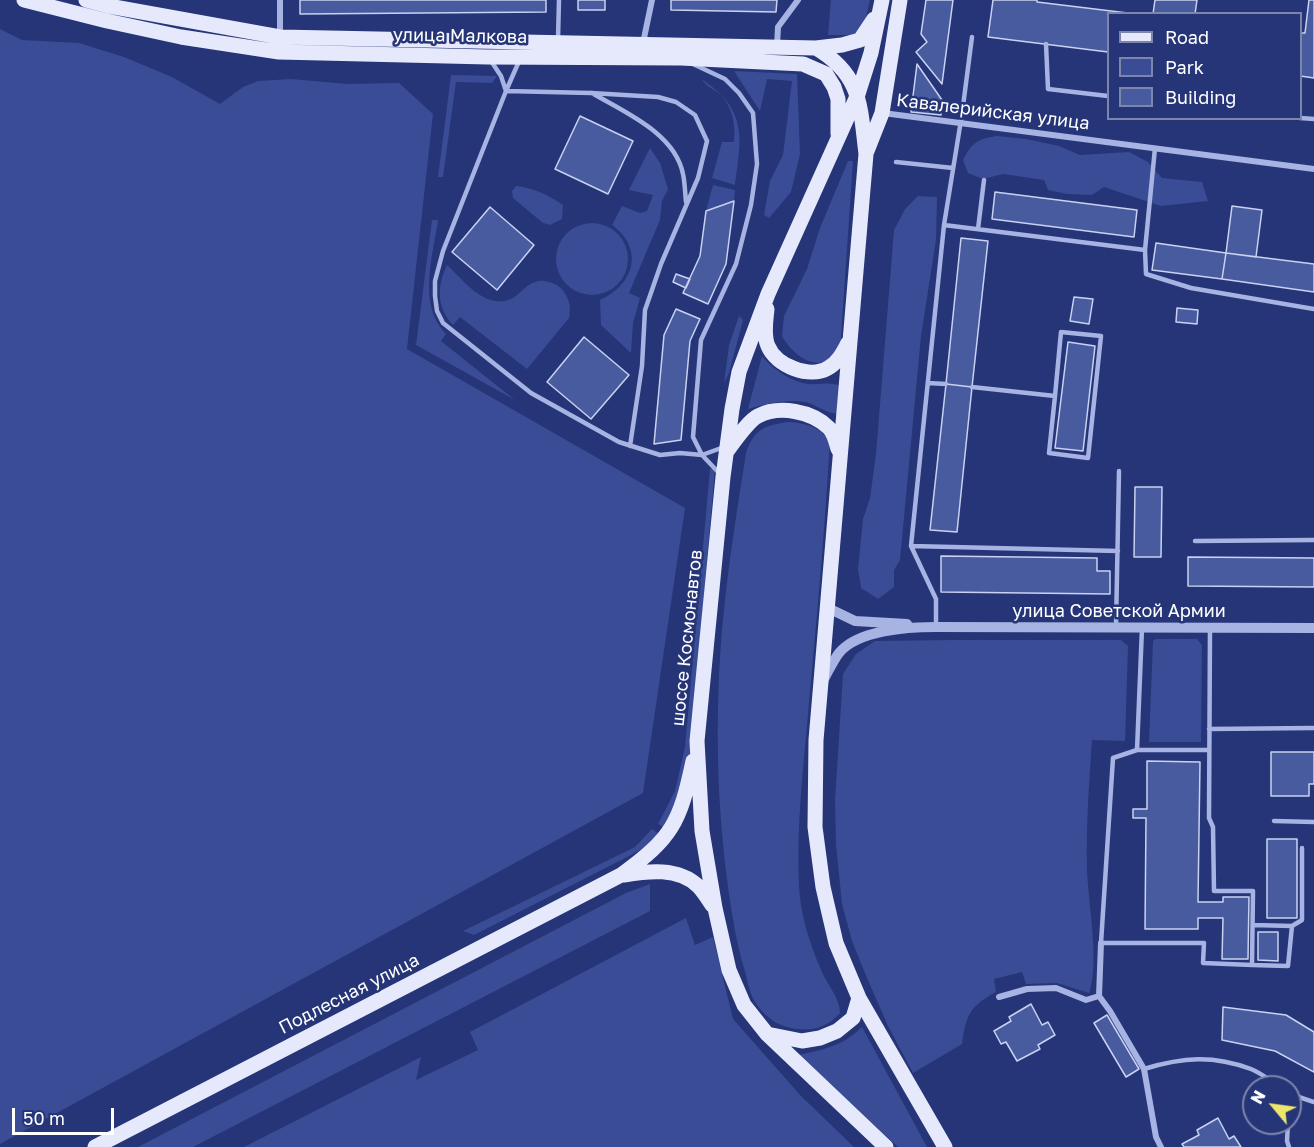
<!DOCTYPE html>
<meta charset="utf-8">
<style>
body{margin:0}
#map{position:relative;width:1314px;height:1147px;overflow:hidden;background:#253577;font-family:"Golos Text",sans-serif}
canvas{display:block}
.legend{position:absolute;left:1107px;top:12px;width:195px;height:108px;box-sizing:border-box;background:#253577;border:2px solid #7c86ad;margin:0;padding:8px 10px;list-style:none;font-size:18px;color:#fff}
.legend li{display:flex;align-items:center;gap:12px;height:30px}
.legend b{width:30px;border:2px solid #7c86ad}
.north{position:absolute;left:1242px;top:1075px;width:60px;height:60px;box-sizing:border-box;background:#253577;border:2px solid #7c86ad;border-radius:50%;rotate:299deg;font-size:16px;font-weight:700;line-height:24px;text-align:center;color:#fff}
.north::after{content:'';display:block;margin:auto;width:21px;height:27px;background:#ece66b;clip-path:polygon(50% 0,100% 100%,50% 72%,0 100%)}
.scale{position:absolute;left:12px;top:1108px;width:102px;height:27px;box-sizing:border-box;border:3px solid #fff;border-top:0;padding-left:8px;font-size:18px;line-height:21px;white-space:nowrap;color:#fff;-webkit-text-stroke:4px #253577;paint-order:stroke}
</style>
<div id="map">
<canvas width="1314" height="1147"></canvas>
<ul class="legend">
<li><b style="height:8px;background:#e6e9fc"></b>Road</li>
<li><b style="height:16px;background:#394c95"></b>Park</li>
<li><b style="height:16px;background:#495b9f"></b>Building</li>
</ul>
<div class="north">N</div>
<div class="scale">50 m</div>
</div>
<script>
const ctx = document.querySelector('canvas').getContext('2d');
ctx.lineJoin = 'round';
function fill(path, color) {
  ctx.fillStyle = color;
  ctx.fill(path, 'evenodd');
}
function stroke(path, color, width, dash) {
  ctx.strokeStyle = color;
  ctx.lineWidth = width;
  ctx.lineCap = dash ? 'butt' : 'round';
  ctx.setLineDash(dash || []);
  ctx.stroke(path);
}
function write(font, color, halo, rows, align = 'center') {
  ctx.font = font + ' "Golos Text",sans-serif';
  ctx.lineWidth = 5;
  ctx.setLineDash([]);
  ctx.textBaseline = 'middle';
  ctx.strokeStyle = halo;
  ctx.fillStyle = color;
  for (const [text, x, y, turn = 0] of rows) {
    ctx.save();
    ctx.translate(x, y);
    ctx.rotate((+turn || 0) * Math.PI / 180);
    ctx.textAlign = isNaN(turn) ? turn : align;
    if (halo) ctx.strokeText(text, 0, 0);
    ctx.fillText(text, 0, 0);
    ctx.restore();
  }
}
fill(new Path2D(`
 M831 0H870L864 26 856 35H828Z
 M0 29 22 40 79 43 124 57 172 77 220 104 243 87 258 81 291 79 348 84 399 83 433 114 407 349 685 508 643 793 0 1144Z
 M734 71 797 74 800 154 791 192 769 218 764 215 770 181 783 155 792 81 767 79 760 111Z
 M451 75 497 76 492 83 456 82 443 177H438Z
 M702 79C747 111 742 135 735 185L712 178 722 142H734C736 124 732 104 717 92 711 88 706 86 702 79Z
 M997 136 1026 139 1059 146 1080 155 1129 152 1148 162 1162 178 1202 182 1208 201 1161 206 1104 187 1092 195 1067 194 1048 190 1044 180 1003 174 983 179 968 173 963 160C972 142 978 139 997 136Z
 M650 148 660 163 668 189 662 201 660 220 629 293 640 298 633 323 631 353 601 325 600 300C634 285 645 249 612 225L622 206 640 213 647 211 653 195 629 190Z
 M848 161H853L840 351C821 375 794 358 782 336L784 316 807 269 820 228Z
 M713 185 735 190 734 201 706 211Z
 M516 186C531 187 551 196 563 205L562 219 550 225 543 223 513 198 512 191Z
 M918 196 937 197 936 240 921 336 900 560 894 570V587L878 599 861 588 858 569 863 519 870 498 876 454 894 230 905 209Z
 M432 220H438C433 256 417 305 446 334L441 341 515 400 416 345Z
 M556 259a36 36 0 1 1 72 0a36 36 0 1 1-72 0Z
 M447 265C460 277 476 298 495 301 522 305 524 274 549 282 555 284 560 286 564 292 570 301 571 307 569 318L527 369 460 317 453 325C436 307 437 286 447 265Z
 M739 316 743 320 729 373 724 383 729 345Z
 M762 356C772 369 793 383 810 384 820 385 833 381 842 387L840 413C829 416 816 404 805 402 786 399 767 404 748 409Z
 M789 422C806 423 818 427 830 440 825 528 817 616 809 703 804 764 796 824 799 885 800 914 810 945 822 972 828 986 840 998 840 1013 827 1028 810 1032 791 1028 775 1025 764 1015 755 1002 749 993 747 978 744 968 736 941 732 915 728 887 717 807 715 724 721 642 726 579 736 516 746 453 754 429 765 425 789 422Z
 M710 469H715L690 756 667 829 658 824 675 791 685 747Z
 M1156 639H1197L1202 645 1201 742H1149L1153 641Z
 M952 640H1121L1128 646 1125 741 1092 740C1089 783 1086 827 1087 869 1088 902 1100 963 1089 993L1057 983 1026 984 1022 972 994 979 996 992C970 1006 966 1015 962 1044L913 1073 888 1026 867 978 852 941 842 904 836 845 835 800 843 674 856 654 875 641Z
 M652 829 660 835 654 842 631 855 474 935 463 931 635 847Z
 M650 884V911L193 1147H138L626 893Z
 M686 918 695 945 713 937 733 1019 801 1096 854 1147H244L421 1057 416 1080 478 1050 470 1032Z
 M862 1027 927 1147H898L798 1055C825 1049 841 1047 862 1027Z`), '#394c95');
const building = new Path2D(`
 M300 0H546V12L300 14Z
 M578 0H605V10H578Z
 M671 0H777L776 12 671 10Z
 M926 0H953L942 84 916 52 927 42 921 34Z
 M993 0H1037V2L1136 14H1108V52L988 37Z
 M1155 0H1197L1195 14H1153Z
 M1309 0H1314V78L1300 76V33H1305Z
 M917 64 942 100 941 115 911 112Z
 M580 116 633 141 608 194 555 169Z
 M995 192 1137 210 1134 237 992 219Z
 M734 201 726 264 708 304 683 293 700 256 706 211Z
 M1232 206 1262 210 1256 257 1226 253Z
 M490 207 534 245 497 290 452 252Z
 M961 238 988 241 972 387 946 384Z
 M1156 243 1226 253 1222 279 1152 270Z
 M1226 253 1314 264V292L1222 279Z
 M676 274 690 279 686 288 673 282Z
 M1074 297 1093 299 1089 324 1070 321Z
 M1177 308 1198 310 1197 324 1176 322Z
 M676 309 700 319 690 341 681 440 654 444 664 335Z
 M584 337 629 375 591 419 547 382Z
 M1068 342 1095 346 1083 451 1055 448Z
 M946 384 972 387 957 532 930 530Z
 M1135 487H1162L1161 557H1134Z
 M941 556 1097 558V571H1110V594L941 592Z
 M1188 557 1314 558V587L1188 586Z
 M1271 752H1314V784H1309V796H1271Z
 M1147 761 1200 762 1198 902H1223V897H1249L1248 959H1222L1223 918H1198V929H1145L1146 818H1133V809H1147Z
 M1267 839H1297V918H1267Z
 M1258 932H1278V961L1258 960Z
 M1031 1004 1042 1025 1048 1022 1055 1035 1038 1045 1040 1049 1017 1061 1006 1042 1001 1044 994 1031 1011 1021 1009 1017Z
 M1223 1007 1286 1015 1314 1032V1072L1275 1051 1222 1040Z
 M1107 1015 1139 1069 1126 1077 1094 1023Z
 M1218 1118 1229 1139 1234 1136 1241 1147H1184L1182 1144 1199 1135 1197 1130Z`);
fill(building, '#495b9f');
stroke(building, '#c9d2f2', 1.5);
stroke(new Path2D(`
 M558 39 559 0
 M1046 44 1048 89 1108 96
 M491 61 501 76 506 91 520 59
 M693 64 725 79 739 93 753 113 757 164 751 205 736 264 701 340 693 437 702 455 719 473
 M592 93C624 112 675 133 683 174 685 183 685 193 686 202
 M1300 118 1314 119
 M896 162 953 168
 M944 225 1145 250 1155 148
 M978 229 984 180
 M1145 250 1146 274 1191 288 1314 309
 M928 383 946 384
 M972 387 1055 396 1061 332 1101 336 1088 458 1049 453 1055 396
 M630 446 642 366 645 310 661 264 698 178 707 141 695 115 676 102 658 97 591 93 506 91 443 251 435 281V296L437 311 443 323 531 393 619 442 660 455 680 453 702 455 724 447
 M1195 541 1314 540
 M911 546 1118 551
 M936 627V599L911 546 944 225 962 114 972 37
 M1116 627 1119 471
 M1142 628 1137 750 1113 758 1101 943H1204L1203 963 1252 965 1253 891H1214L1213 827 1209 818 1210 627
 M1209 729 1314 728
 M1137 750H1209
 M1274 821 1314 822
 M1292 926 1302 920V848
 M1252 965 1288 966 1292 926 1253 925
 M1144 1069C1183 1057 1213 1055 1251 1069 1261 1073 1271 1081 1280 1087
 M1290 1094 1314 1102
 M1288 1123 1287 1141 1289 1147`), '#a7b3e3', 4.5);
stroke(new Path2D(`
 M280 0V37
 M643 43 652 0
 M777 46 778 27 798 0
 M883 113 1314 169
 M1101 943 1099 996 1110 1011 1144 1069 1156 1137 1161 1147
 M999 997 1027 989 1056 988 1086 1000 1099 996`), '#a7b3e3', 6);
stroke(new Path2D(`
 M828 608 855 621 907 624
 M823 681C828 672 833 661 839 653 858 630 908 627 936 627L1314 628`), '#a7b3e3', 10);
stroke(new Path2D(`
 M24 0 107 21 181 37 279 52 488 57 681 58 803 64 826 74 834 87 838 99V134
 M86 0 109 6 280 37 816 48 842 45 860 40 874 19
 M882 0 871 53 858 94 768 294 739 372 732 409 723 477 697 741 702 831 715 908 729 970 744 1005 767 1034 886 1147
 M816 48C862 75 860 106 866 154L816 740 815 827 823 887 836 943 859 998 945 1147
 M867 151 882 113 900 0
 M767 309C766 320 763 335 768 346 776 366 810 379 828 368 838 363 843 352 848 343
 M727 451C734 442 748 421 758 416 779 405 812 411 829 428 834 433 836 442 838 449
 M624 875C648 871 678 867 698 886 703 891 708 899 712 905
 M767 1034 802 1041 820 1038 837 1031 853 1018 859 998
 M95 1147 621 875C672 838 680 823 693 761`), '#e6e9fc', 15);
write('18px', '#fff', '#253577', [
 ["улица Малкова",460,36,1],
 ["Кавалерийская улица",993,112,7],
 ["улица Советской Армии",1119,611],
 ["шоссе Космонавтов",687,638,-84],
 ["Подлесная улица",349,994,-27]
]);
</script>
